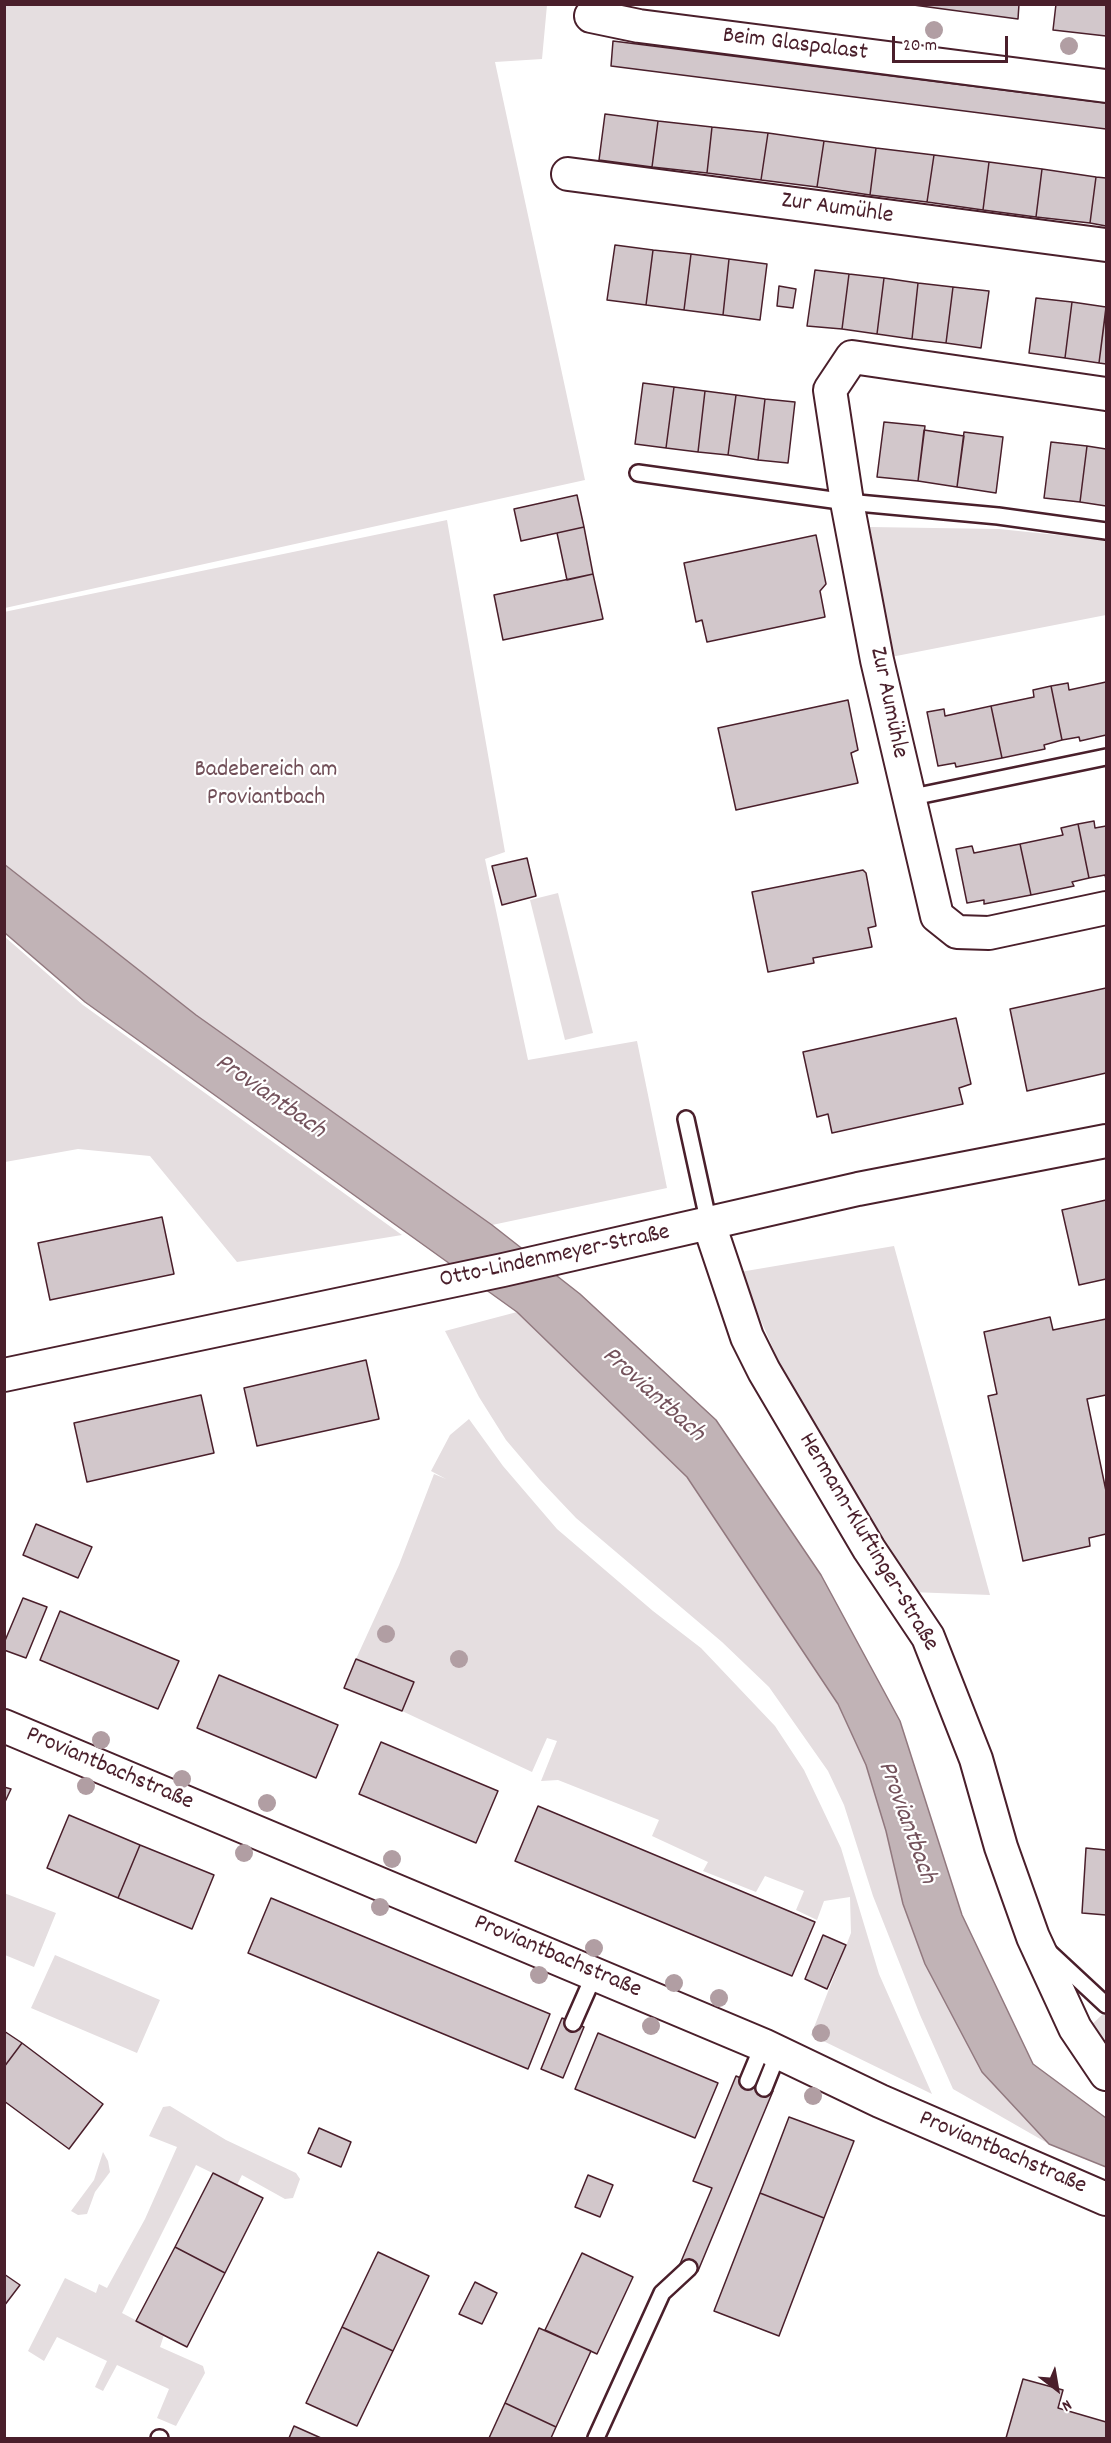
<!DOCTYPE html>
<meta charset="utf-8">
<style>
body{margin:0}
#map{position:relative;width:1111px;height:2443px;overflow:hidden;background:#fff;font-family:Dekko,sans-serif}
canvas{display:block}
.frame{position:absolute;inset:0;border:6px solid #4a1f2b;pointer-events:none}
.north{position:absolute;left:1027px;top:2359px;width:60px;height:60px;-webkit-text-stroke:4px #fff;paint-order:stroke;rotate:149deg;font-size:16px;font-weight:700;line-height:24px;text-align:center;color:#4a1f2b}
.north::after{content:'';display:block;margin:auto;width:21px;height:27px;background:#4a1f2b;clip-path:polygon(50% 0,100% 100%,50% 72%,0 100%)}
.scale{position:absolute;left:892px;top:36px;width:116px;height:27px;box-sizing:border-box;border:3px solid #4a1f2b;border-top:0;padding-left:8px;font-size:18px;line-height:21px;white-space:nowrap;color:#4a1f2b;-webkit-text-stroke:4px #fff;paint-order:stroke}
</style>
<div id="map">
<canvas width="1111" height="2443"></canvas>
<div class="frame"></div>
<div class="north">N</div>
<div class="scale">20 m</div>
</div>
<script>
const ctx = document.querySelector('canvas').getContext('2d');
ctx.lineJoin = 'round';
function fill(path, color) {
  ctx.fillStyle = color;
  ctx.fill(path, 'evenodd');
}
function stroke(path, color, width, dash) {
  ctx.strokeStyle = color;
  ctx.lineWidth = width;
  ctx.lineCap = dash ? 'butt' : 'round';
  ctx.setLineDash(dash || []);
  ctx.stroke(path);
}
function write(font, color, halo, rows, align = 'center') {
  ctx.font = font + ' Dekko,sans-serif';
  ctx.lineWidth = 4.5;
  ctx.setLineDash([]);
  ctx.textBaseline = 'middle';
  ctx.strokeStyle = halo;
  ctx.fillStyle = color;
  for (const [text, x, y, turn = 0] of rows) {
    ctx.save();
    ctx.translate(x, y);
    ctx.rotate((+turn || 0) * Math.PI / 180);
    ctx.textAlign = isNaN(turn) ? turn : align;
    if (halo) ctx.strokeText(text, 0, 0);
    ctx.fillText(text, 0, 0);
    ctx.restore();
  }
}
fill(new Path2D(`
 M4 5H547L542 59 495 62 585 480 5 608Z
 M447 520 505 852 485 859 528 1060 637 1041 667 1188 492 1225 196 1015 5 864 4 612Z
 M870 527 999 529 1106 540V615L891 657Z
 M558 893 593 1033 565 1040 530 900Z
 M5 937 83 1005 402 1235 237 1262 150 1156 78 1149 5 1162Z
 M894 1246 990 1595 911 1592 794 1397 740 1272Z
 M517 1312 687 1477 838 1704 866 1765 886 1831 903 1904 925 1964 982 2072 1049 2144 953 2089 920 2015 873 1896 844 1805 828 1771 769 1687 722 1642 576 1518 540 1480 506 1440 479 1397 445 1331Z
 M469 1419 503 1466 557 1529 653 1611 701 1648 775 1726 804 1770 841 1848 879 1974 932 2094 811 2035 851 1933 850 1897 824 1901 817 1920 796 1910 804 1891 765 1876 756 1892 703 1871 708 1862 652 1836 659 1820 558 1780 541 1781 557 1741 547 1738 532 1772 402 1711 414 1682 356 1659 399 1565 434 1474 446 1479 431 1471 450 1435Z
 M4 1893 56 1913 34 1967 5 1955Z
 M55 1955 160 2000 137 2053 31 2008Z
 M1106 2011V2063L1085 2031Z
 M170 2106 226 2140 296 2173 300 2179 293 2198 285 2199 242 2175 237 2185 196 2165 122 2313 164 2335 160 2347 203 2366 205 2373 176 2426 157 2418 169 2389 117 2365 103 2391 95 2387 107 2361 57 2337 44 2361 28 2351 65 2278 96 2293 99 2284 107 2288 145 2219 177 2147 149 2136 163 2107Z
 M103 2152 108 2161 110 2172 95 2192 87 2214 78 2215 71 2211 94 2180Z`), '#e5dee0');
const water = new Path2D(`
 M4 864 196 1015 492 1225 580 1294 716 1420 821 1575 900 1721 962 1915 1033 2064 1106 2118V2167L1049 2144 982 2072 925 1964 903 1904 886 1831 866 1765 838 1704 687 1477 517 1312 85 1002 5 933Z`);
fill(water, '#c1b3b6');
stroke(water, '#91787e', 1.5);
const building = new Path2D(`
 M906 4H1019L1018 19Z
 M1056 4H1106V36L1053 30Z
 M613 41 1106 103V129L611 66Z
 M605 114 658 121 652 167 599 160Z
 M658 121 712 127 707 173 652 167Z
 M712 127 768 133 761 180 707 173Z
 M768 133 824 141 817 187 761 180Z
 M824 141 876 148 870 195 817 187Z
 M876 148 934 155 927 202 870 195Z
 M934 155 989 162 983 210 927 202Z
 M989 162 1042 169 1036 217 983 210Z
 M1042 169 1096 177 1090 223 1036 217Z
 M1096 177 1106 178V226L1090 223Z
 M615 245 653 250 646 305 607 300Z
 M653 250 691 254 684 310 646 305Z
 M691 254 729 259 723 315 684 310Z
 M729 259 767 264 760 320 723 315Z
 M815 270 849 274 842 329 807 326Z
 M849 274 884 278 877 334 842 329Z
 M884 278 918 283 912 339 877 334Z
 M918 283 953 287 946 343 912 339Z
 M779 286 796 289 793 308 777 306Z
 M953 287 989 291 981 348 946 343Z
 M1036 298 1072 302 1065 358 1029 353Z
 M1072 302 1106 307 1099 363 1065 358Z
 M1106 309V364L1099 363Z
 M643 383 674 387 666 448 635 444Z
 M674 387 705 391 698 452 666 448Z
 M705 391 736 395 728 455 698 452Z
 M736 395 765 399 758 460 728 455Z
 M765 399 795 402 788 463 758 460Z
 M884 422 925 426 918 481 877 477Z
 M924 430 964 436 957 487 918 481Z
 M964 432 1003 437 996 493 957 487Z
 M1051 442 1087 446 1080 502 1044 498Z
 M1087 446 1106 449V506L1080 502Z
 M577 495 584 527 521 541 514 509Z
 M584 527 593 574 567 580 557 533Z
 M816 535 826 584 820 591 825 617 707 642 702 620 696 622 684 563Z
 M593 574 603 619 503 640 494 595Z
 M1106 682V735L1080 741 1079 737 1062 740 1051 686 1068 683 1069 690Z
 M1051 686 1062 740 1044 745 1045 749 1002 758 991 706 1034 697 1033 690Z
 M848 700 858 750 851 753 858 783 736 810 718 728Z
 M991 706 1002 758 956 767 955 763 938 766 927 712 944 709 945 716Z
 M1094 821 1095 828 1106 826V879L1105 875 1089 878 1078 824Z
 M1078 824 1089 878 1072 882 1074 886 1031 895 1020 844 1063 835 1061 828Z
 M1020 844 1031 895 984 904V900L967 903 956 849 972 846 974 853Z
 M527 858 536 896 502 905 492 866Z
 M863 870 866 873 876 926 868 928 872 947 813 958 814 963 768 972 752 892Z
 M1106 988V1073L1027 1091 1010 1009Z
 M956 1018 971 1084 959 1088 963 1104 832 1133 828 1114 817 1117 803 1052Z
 M1106 1200V1279L1079 1285 1062 1210Z
 M162 1217 174 1274 50 1300 38 1243Z
 M1050 1317 1053 1330 1106 1319V1395L1087 1399 1106 1491V1534L1089 1538 1090 1546 1023 1561 988 1396 997 1394 984 1332Z
 M366 1360 379 1419 257 1446 244 1388Z
 M201 1395 214 1453 87 1482 74 1423Z
 M36 1524 92 1547 78 1578 23 1555Z
 M23 1598 47 1607 26 1658 4 1650V1643Z
 M60 1611 179 1661 158 1709 40 1660Z
 M356 1659 414 1682 402 1711 344 1688Z
 M219 1675 338 1725 316 1778 197 1728Z
 M381 1742 498 1791 476 1843 359 1794Z
 M4 1787 11 1789 4 1804Z
 M538 1806 815 1922 792 1976 515 1861Z
 M69 1815 140 1845 118 1898 47 1868Z
 M140 1845 214 1875 192 1929 118 1898Z
 M1086 1848 1106 1850V1915L1082 1913Z
 M271 1898 550 2014 528 2069 248 1953Z
 M823 1935 846 1945 827 1989 805 1979Z
 M562 2018 584 2027 563 2078 541 2069Z
 M4 2031 22 2043 4 2067Z
 M598 2033 718 2083 695 2138 575 2089Z
 M22 2043 103 2104 69 2149 4 2101V2067Z
 M736 2076 773 2091 698 2271 680 2264 712 2188 693 2181Z
 M789 2117 854 2141 824 2218 760 2193Z
 M319 2128 351 2142 341 2167 308 2153Z
 M213 2173 263 2198 225 2273 175 2247Z
 M588 2175 613 2185 600 2217 575 2207Z
 M760 2193 824 2218 779 2336 714 2311Z
 M175 2247 225 2273 187 2347 136 2321Z
 M378 2252 429 2276 393 2351 342 2327Z
 M582 2253 633 2277 597 2354 545 2330Z
 M4 2274 20 2285 4 2306Z
 M475 2282 497 2293 482 2324 459 2314Z
 M342 2327 393 2351 357 2426 306 2403Z
 M539 2328 591 2351 556 2427 505 2403Z
 M1023 2379 1063 2390 1058 2408 1106 2422V2438H1006Z
 M505 2403 556 2427 551 2438H489Z
 M294 2426 321 2438H289Z`);
fill(building, '#d2c7cb');
stroke(building, '#4a1f2b', 1.5);
const lane = new Path2D(`
 M638 473 847 502 998 516 1106 531
 M908 798 1106 757
 M686 1119 709 1224
 M1049 1952 1106 2005
 M573 2023 595 1973
 M748 2081 763 2045
 M764 2088 778 2053
 M159 2438H160
 M596 2438 662 2293 689 2268`);
const street = new Path2D(`
 M591 16 639 26 1106 86
 M568 174 1106 245
 M1106 394 852 357 830 390 847 502 877 660 937 916 957 932 989 933 1106 908
 M709 1224 747 1337 764 1371 869 1549 928 1637 976 1759 1001 1847 1033 1937 1075 2028 1106 2074
 M4 1375 503 1270 858 1189 1106 1141
 M4 1726 763 2045 880 2101 1106 2199`);
stroke(lane, '#4a1f2b', 20);
stroke(street, '#4a1f2b', 36);
stroke(lane, '#fff', 15);
stroke(street, '#fff', 32);
ctx.fillStyle = '#b19ea3';
for (const [x, y] of [
 [934,30],
 [1069,46],
 [386,1634],
 [459,1659],
 [101,1740],
 [182,1779],
 [86,1786],
 [267,1803],
 [244,1853],
 [392,1859],
 [380,1907],
 [594,1948],
 [539,1975],
 [674,1983],
 [719,1998],
 [651,2026],
 [821,2033],
 [813,2096]
]) {
  ctx.beginPath();
  ctx.arc(x, y, 9, 0, 2 * Math.PI);
  ctx.fill();
}
write('24px', '#4a1f2b', '#fff', [
 ["Beim Glaspalast",795,46,7],
 ["Zur Aumühle",837,210,8],
 ["Zur Aumühle",887,703,78],
 ["Otto-Lindenmeyer-Straße",555,1258,-12],
 ["Hermann-Kluftinger-Straße",867,1543,59],
 ["Proviantbachstraße",109,1770,23],
 ["Proviantbachstraße",557,1958,23],
 ["Proviantbachstraße",1002,2154,23]
]);
write('24px', '#714f58', '#fff', [
 ["Badebereich am",266,772],
 ["Proviantbach",266,800]
]);
write('italic 26px', '#74535c', '#fff', [
 ["Proviantbach",269,1098,35],
 ["Proviantbach",652,1396,42],
 ["Proviantbach",905,1823,70]
]);
</script>
